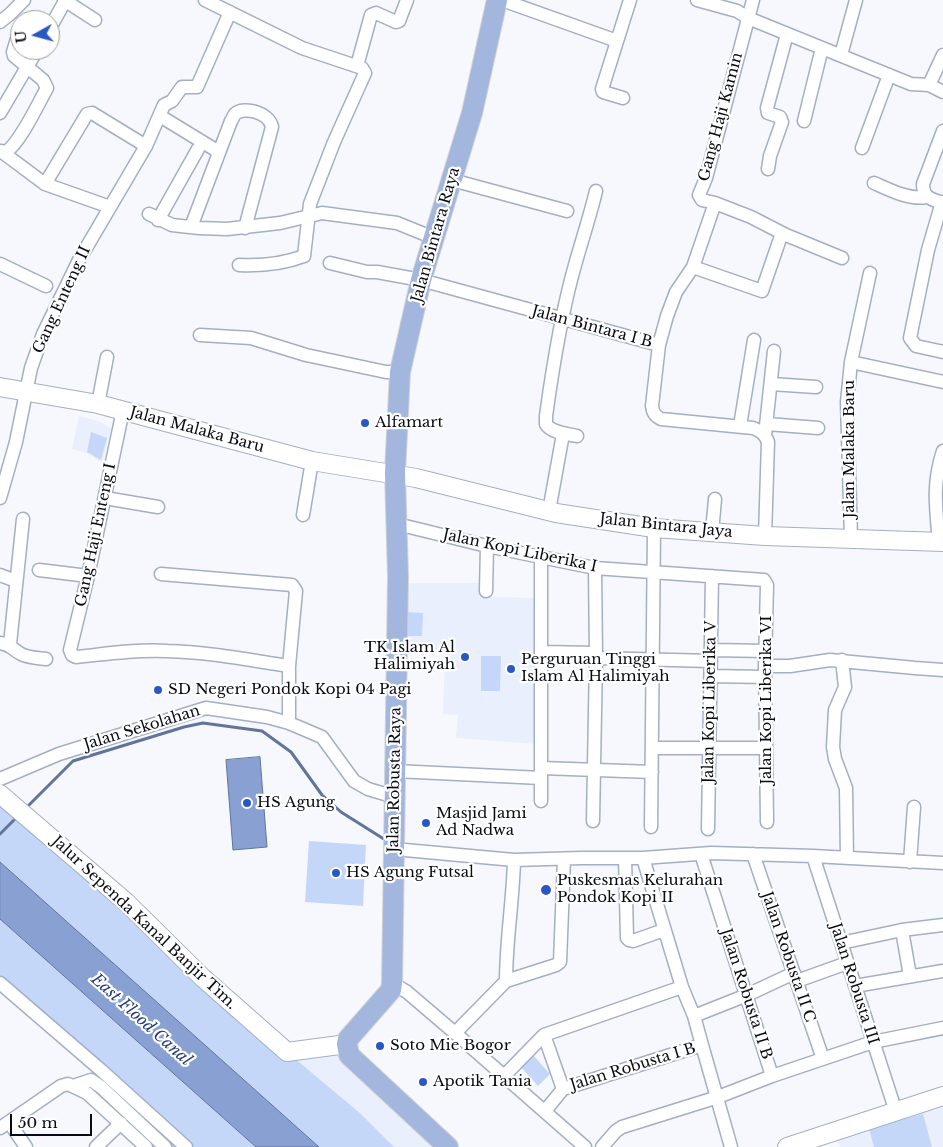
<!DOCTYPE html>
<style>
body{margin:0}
#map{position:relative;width:943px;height:1147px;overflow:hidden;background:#f6f8fd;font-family:"Libre Baskerville",serif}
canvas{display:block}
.north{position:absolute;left:10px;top:10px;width:50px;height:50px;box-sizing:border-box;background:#fff;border:1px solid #9c9da1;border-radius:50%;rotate:263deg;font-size:14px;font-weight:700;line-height:20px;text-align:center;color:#080b13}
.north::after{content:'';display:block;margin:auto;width:18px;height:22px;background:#2957c5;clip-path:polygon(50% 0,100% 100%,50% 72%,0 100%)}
.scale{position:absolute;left:10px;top:1114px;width:82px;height:22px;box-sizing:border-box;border:2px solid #080b13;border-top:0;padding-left:6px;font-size:15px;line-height:18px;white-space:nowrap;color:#080b13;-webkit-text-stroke:4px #fff;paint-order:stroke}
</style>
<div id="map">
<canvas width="943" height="1147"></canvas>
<div class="north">U</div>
<div class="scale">50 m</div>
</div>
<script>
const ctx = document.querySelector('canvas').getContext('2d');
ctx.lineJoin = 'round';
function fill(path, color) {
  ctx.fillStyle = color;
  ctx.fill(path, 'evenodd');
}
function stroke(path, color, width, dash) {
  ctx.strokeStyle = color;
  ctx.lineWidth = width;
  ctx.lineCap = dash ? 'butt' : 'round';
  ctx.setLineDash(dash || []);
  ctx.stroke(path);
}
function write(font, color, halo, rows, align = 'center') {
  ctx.font = font + ' "Libre Baskerville",serif';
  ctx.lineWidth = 4.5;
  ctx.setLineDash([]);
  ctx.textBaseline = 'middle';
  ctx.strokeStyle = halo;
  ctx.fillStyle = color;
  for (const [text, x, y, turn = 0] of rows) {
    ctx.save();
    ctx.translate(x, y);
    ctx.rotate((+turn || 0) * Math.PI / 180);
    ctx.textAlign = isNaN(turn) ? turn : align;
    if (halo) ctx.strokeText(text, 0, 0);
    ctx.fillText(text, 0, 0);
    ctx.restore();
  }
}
fill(new Path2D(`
 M79 416 101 422 111 429 102 462 86 453 72 449Z
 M406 583H484L485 597 535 598 537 744 456 738 458 715 443 714 445 651 402 649Z
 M347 1044 448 1147H394L360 1113 287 1052Z
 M943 1101V1147H840L835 1131Z`), '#e9effc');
fill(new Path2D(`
 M91 432 107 438 101 460 87 452Z
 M407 612 423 613 422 636H406Z
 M481 656H501L500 691H481Z
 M0 794 287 1052 360 1113 394 1147H319L0 863Z
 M309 841 366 845 363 906 305 902Z
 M0 919 256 1147H165L91 1080 102 1071 0 983Z
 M532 1054 550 1074 538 1086 520 1066Z
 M923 1114 932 1147H874L869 1128Z`), '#c5d7f9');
const water = new Path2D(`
 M260 757 267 847 233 850 226 760Z
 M0 862 319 1147H256L0 919Z`);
fill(water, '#88a1d2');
stroke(water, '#627499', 1);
stroke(new Path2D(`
 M26 808 73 761 184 727 203 723 262 731 291 752 322 795 341 812 387 841
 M0 834 18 816`), '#627499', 3);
const street = new Path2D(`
 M64 0 95 20
 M205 0 302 48 362 68 365 73 334 142 310 204 304 256C283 264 262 266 239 265
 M502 0 617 41
 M697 0 737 11 748 18 911 84 929 85 943 55
 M753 0 706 178 699 195 702 200 715 203 693 267 676 292 667 316 659 345 652 406C653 413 655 416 661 419L753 428C761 431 765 434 768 442L765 536
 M0 22 10 14 24 0
 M50 28 65 1
 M841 55 856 0
 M357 66 371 15 376 13 396 22 399 21 407 0
 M929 85 943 92
 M623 98 603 92 602 89 630 0
 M0 113 37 50
 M160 116 219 152
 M804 121 822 48
 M943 131 923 184C923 198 931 199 943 203
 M862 148 889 75
 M0 151 6 152C20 143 38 104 47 88L43 80 14 56 13 52 20 29
 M2 152 45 184 110 207
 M768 169 770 156 782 122 780 117 768 113 767 108 787 34
 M452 180 567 211
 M874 183C890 190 909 200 926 197
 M45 184 87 114 92 113 146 146
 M942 202 928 250 910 338 916 346 943 352
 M715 203 751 217 786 235 842 258
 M149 214 172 225 199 228 227 229 280 223 322 213 397 223 434 238
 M158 220 198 149
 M191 227 231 121C233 119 233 116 235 114 244 106 269 112 272 127L245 228
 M330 263 367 272H377L421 280 659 345
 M0 264 46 286
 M693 267 762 291 782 233
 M200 335 251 338 306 355 386 372H400
 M851 362 943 382
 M771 384 816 387
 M98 404 107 357
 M123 410 88 576 70 650 72 655 76 657C106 654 137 649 167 651 208 652 249 660 289 666
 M767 424 818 428
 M740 426 754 340
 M765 435 774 351
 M577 436C569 434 551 433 546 424 546 424 546 417 546 416 553 365 561 314 575 265 582 240 590 216 596 191
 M0 498 16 442 31 368 43 334 79 260 146 146 164 105 172 101 182 87H197L230 12
 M105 498 158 507
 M549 511 563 434
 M303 515 312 461
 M397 524 487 546 595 568 764 580 767 585 765 666 767 822
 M712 532 715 499
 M851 538 847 402 851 362 870 273
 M939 542C936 508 932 484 943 451
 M541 558V801
 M39 570 88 576
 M161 574 292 585 296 591 289 666V723
 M0 575 16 581
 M486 591 487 546
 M0 643C12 645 12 649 21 654 29 658 38 658 46 659
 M10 644 23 519
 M712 650 766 651
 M542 652 596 653
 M596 658 711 661
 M842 660 845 687 835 710 833 747 835 759 846 788 847 858
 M765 666H790L830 660 915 668 943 670
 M711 676 765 677
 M652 748H766
 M542 768 652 772
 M395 771 541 778
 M0 779 59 754 206 708 267 717 289 723 322 737 354 781 368 789 395 797
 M593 821 596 658 595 568
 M651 827 654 528
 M708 829 712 576
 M394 849 514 860 581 858H643L711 853 813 856 943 863
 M701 854 772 1076
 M753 854 823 1059
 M813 856 896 1112
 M625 858 627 938 629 940 633 941 664 930
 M643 858 682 987 694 1016 702 1045 731 1147
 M910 862 914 807
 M902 930 910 976
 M841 943 902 930 943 925
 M506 981C506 941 513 901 514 860
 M797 981 847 963
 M0 983 102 1071 186 1147
 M392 983 407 992 455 1033 585 1147
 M855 986 943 971
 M694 1016 747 995 794 973
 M455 1033 506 981 556 965 560 962 564 859
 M544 1035 563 1089
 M504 1076 544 1035 682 987
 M73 1086 91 1080 101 1087 165 1147
 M545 1111 563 1089 702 1045
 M9 1122 26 1147
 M0 1128 61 1086 68 1084 87 1093 146 1147
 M96 1147 121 1123
 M602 1147 616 1131 622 1127 718 1097 772 1076 873 1042 943 1028`);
const secondary = new Path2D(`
 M0 387 98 404 312 461 416 478 556 513 654 528 765 536 943 542
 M0 794 126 902 203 978 287 1052 347 1044
 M787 1147 943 1096`);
const primary = new Path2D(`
 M448 1147 349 1055 347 1044 348 1039 391 990 392 983 398 577 395 473 400 372 421 280 472 113 497 0`);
stroke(street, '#a3afc6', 15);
stroke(secondary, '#a3afc6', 20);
stroke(primary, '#d3d3d5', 22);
stroke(street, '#fff', 12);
stroke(secondary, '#fff', 18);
stroke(primary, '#a2b6de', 20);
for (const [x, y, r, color] of [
 [365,423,5,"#2957c5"],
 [465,657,5,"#2957c5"],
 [511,669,5,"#2957c5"],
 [158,690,5,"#2957c5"],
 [247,803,5,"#2957c5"],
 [426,823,5,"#2957c5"],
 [336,873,5,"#2957c5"],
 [546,890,6,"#2957c5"],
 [380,1046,5,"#2957c5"],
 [423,1082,5,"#2957c5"]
]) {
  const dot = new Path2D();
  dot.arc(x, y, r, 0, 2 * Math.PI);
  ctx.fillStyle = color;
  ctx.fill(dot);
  stroke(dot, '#fff', 2);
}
write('15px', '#080b13', '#fff', [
 ["Gang Haji Kamin",721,117,-75],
 ["Jalan Bintara Raya",436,235,-74],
 ["Gang Enteng II",62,300,-65],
 ["Jalan Bintara I B",592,327,15],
 ["Jalan Malaka Baru",197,430,15],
 ["Jalan Malaka Baru",850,449,-90],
 ["Jalan Bintara Jaya",666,526,6],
 ["Gang Haji Enteng I",96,535,-78],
 ["Jalan Kopi Liberika I",520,551,12],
 ["Jalan Kopi Liberika VI",767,700,-90],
 ["Jalan Kopi Liberika V",710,702,-89],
 ["Jalan Sekolahan",142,728,-17],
 ["Jalan Robusta Raya",395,780,-89],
 ["Jalur Sependa Kanal Banjir Tim.",144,923,43],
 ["Jalan Robusta II C",788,957,71],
 ["Jalan Robusta III",854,984,72],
 ["Jalan Robusta II B",746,994,72],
 ["Jalan Robusta I B",633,1067,-17]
]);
write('15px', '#080b13', '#fff', [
 ["Alfamart",375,423],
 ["TK Islam Al",455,648,"right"],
 ["Halimiyah",455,665,"right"],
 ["Perguruan Tinggi",521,660],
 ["Islam Al Halimiyah",521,677],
 ["SD Negeri Pondok Kopi 04 Pagi",168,690],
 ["HS Agung",257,803],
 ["Masjid Jami",436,814],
 ["Ad Nadwa",436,831],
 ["HS Agung Futsal",346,873],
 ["Puskesmas Kelurahan",557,881],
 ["Pondok Kopi II",557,898],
 ["Soto Mie Bogor",390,1046],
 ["Apotik Tania",433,1082]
], 'left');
write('italic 16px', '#243e7b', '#fff', [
 ["East Flood Canal",141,1020,42]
]);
</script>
